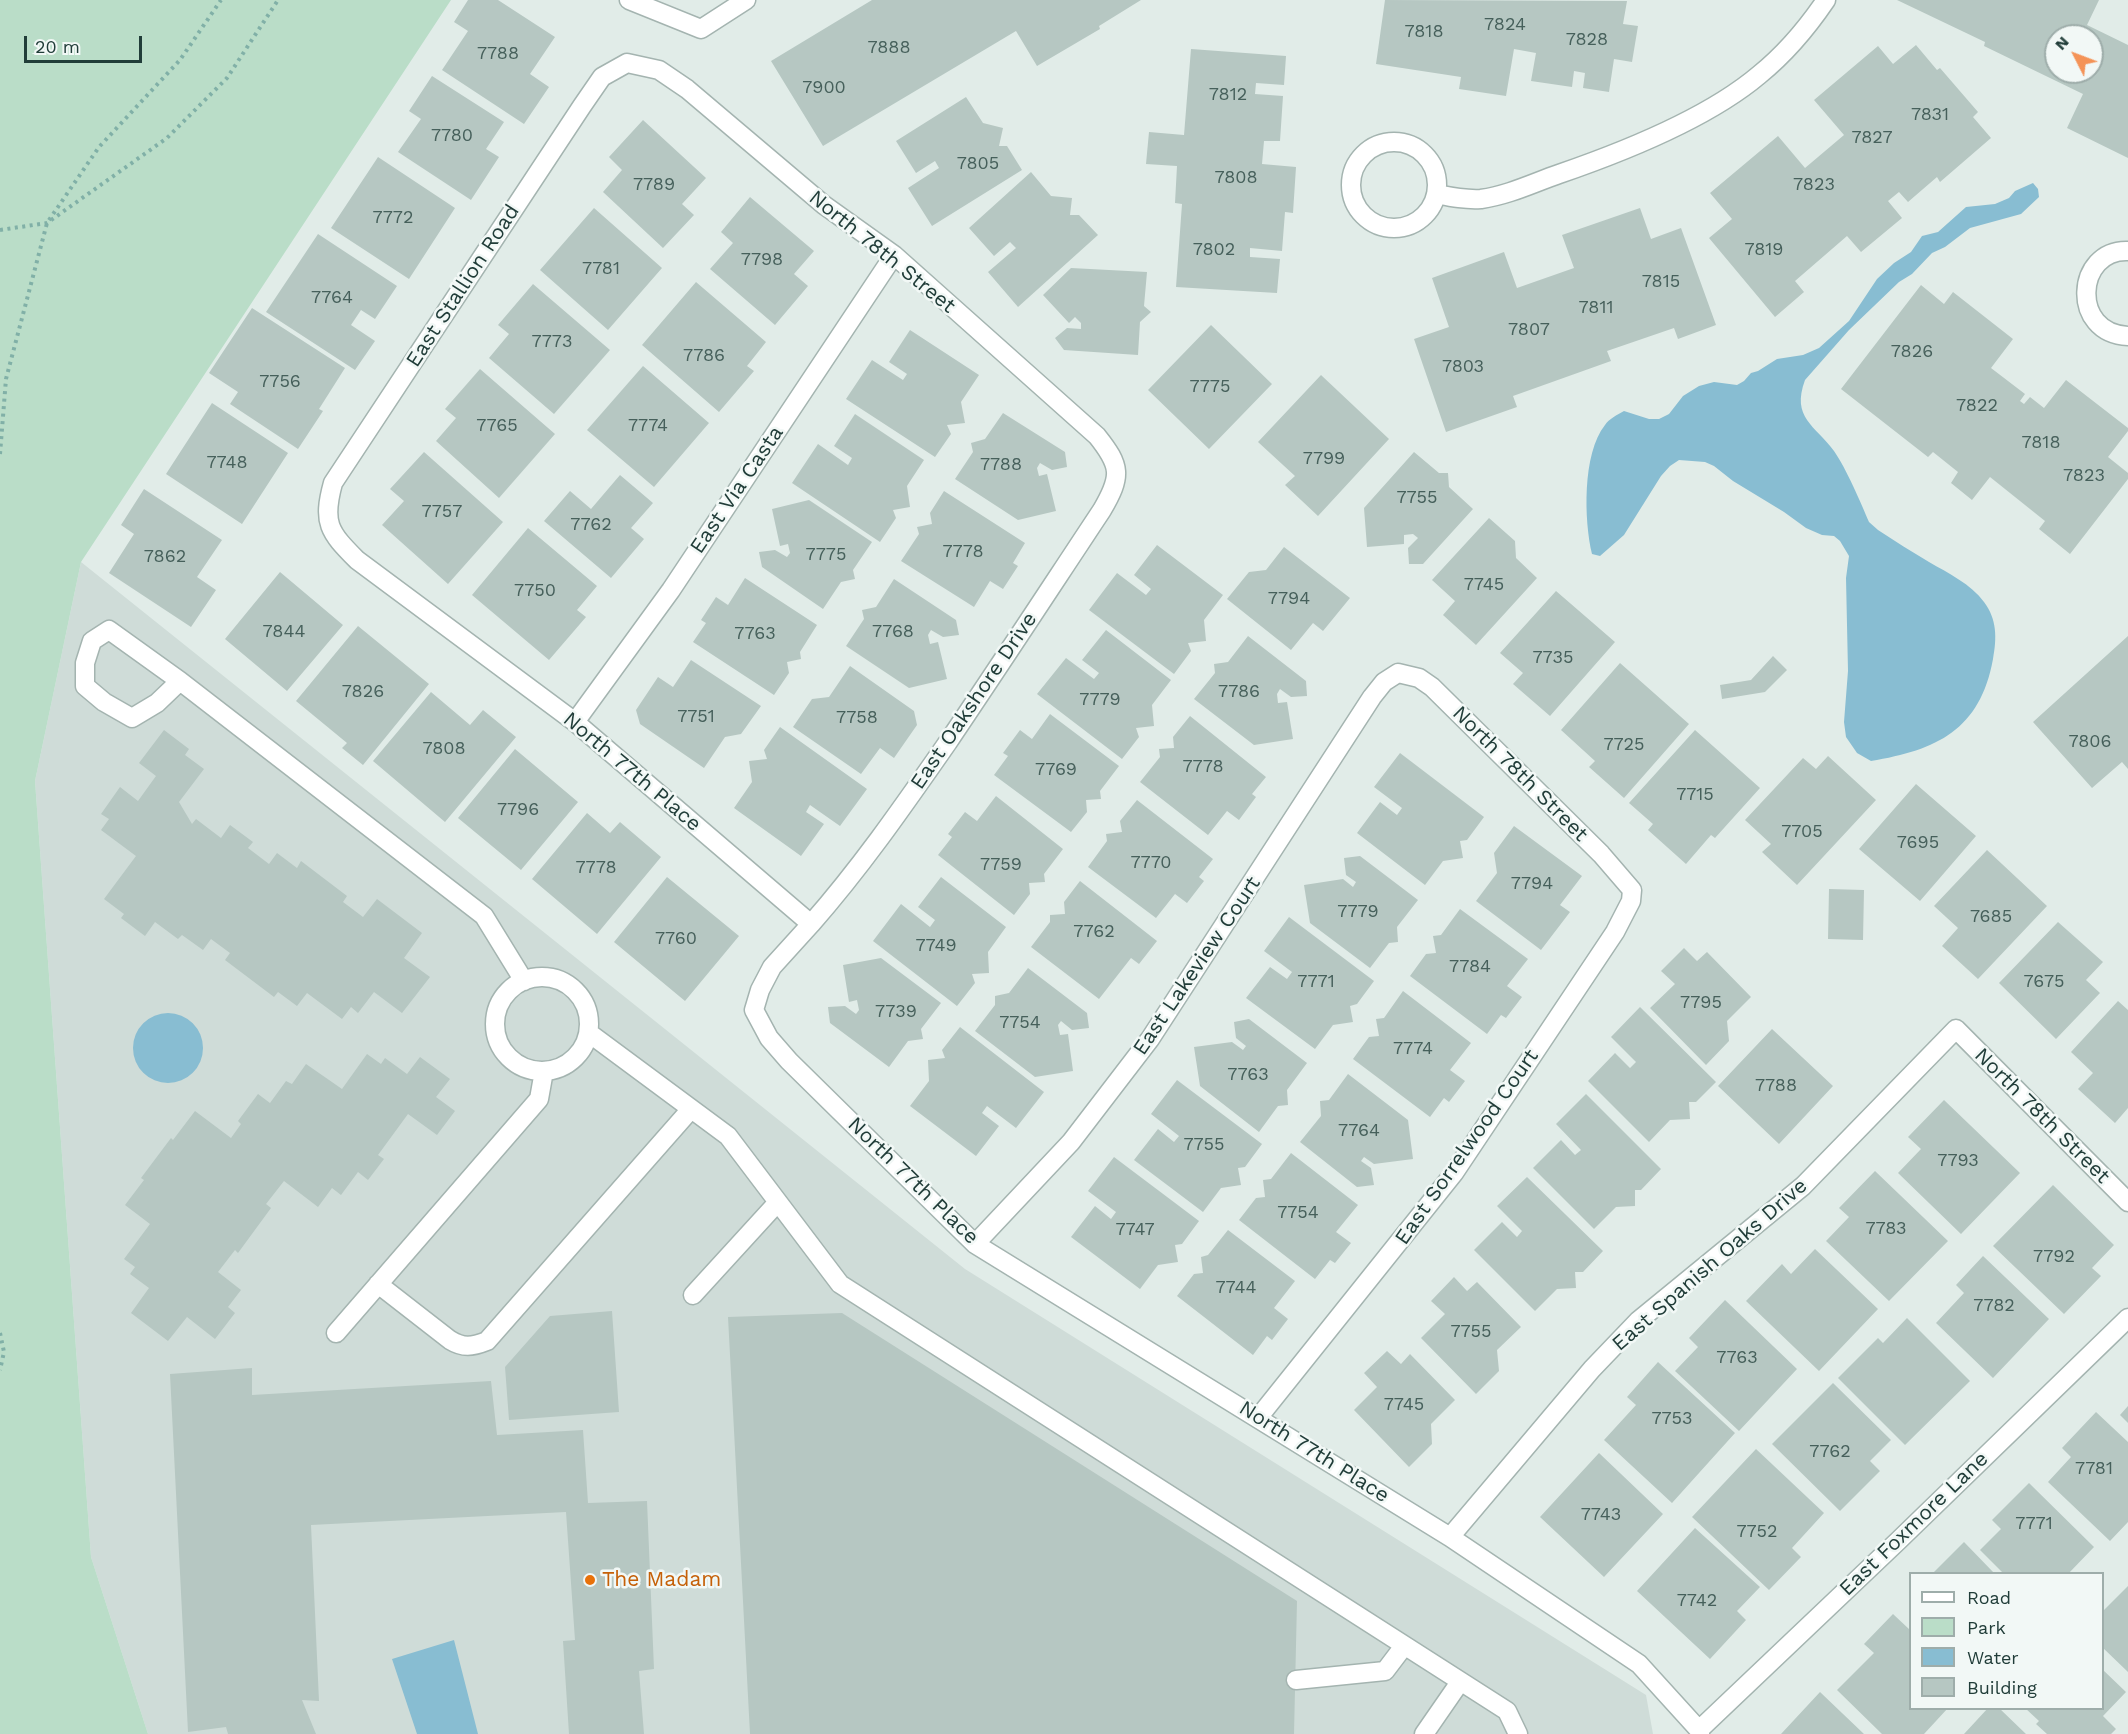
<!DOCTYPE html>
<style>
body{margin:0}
#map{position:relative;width:2128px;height:1734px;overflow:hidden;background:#e1ece8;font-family:"Work Sans",sans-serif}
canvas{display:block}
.legend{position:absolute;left:1909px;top:1572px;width:195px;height:138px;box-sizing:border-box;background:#f2f8f6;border:2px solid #9eadaa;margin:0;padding:8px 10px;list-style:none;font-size:18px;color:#213d39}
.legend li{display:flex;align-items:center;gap:12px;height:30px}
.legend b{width:30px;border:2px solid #9eadaa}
.north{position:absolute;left:2044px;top:24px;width:60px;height:60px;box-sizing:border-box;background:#f2f8f6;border:2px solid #9eadaa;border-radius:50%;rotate:312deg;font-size:16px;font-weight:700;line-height:24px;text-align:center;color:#213d39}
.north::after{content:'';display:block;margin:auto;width:21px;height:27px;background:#f49357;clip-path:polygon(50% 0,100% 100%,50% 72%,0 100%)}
.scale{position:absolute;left:24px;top:36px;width:118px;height:27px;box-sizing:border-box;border:3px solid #213d39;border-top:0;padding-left:8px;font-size:18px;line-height:21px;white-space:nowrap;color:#213d39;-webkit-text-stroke:4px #f2f8f6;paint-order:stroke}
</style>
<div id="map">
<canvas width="2128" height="1734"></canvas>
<ul class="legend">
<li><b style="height:8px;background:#fff"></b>Road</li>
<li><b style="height:16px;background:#baddc8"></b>Park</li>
<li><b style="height:16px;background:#88bdd2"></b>Water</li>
<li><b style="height:16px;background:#b6c7c2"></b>Building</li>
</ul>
<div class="north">N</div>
<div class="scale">20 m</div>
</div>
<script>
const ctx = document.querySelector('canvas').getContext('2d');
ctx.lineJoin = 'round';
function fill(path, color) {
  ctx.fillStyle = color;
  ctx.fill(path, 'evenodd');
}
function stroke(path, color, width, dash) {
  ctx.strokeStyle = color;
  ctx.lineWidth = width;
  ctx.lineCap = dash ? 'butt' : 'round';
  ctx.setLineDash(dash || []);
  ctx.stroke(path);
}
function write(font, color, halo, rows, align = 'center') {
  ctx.font = font + ' "Work Sans",sans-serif';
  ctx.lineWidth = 5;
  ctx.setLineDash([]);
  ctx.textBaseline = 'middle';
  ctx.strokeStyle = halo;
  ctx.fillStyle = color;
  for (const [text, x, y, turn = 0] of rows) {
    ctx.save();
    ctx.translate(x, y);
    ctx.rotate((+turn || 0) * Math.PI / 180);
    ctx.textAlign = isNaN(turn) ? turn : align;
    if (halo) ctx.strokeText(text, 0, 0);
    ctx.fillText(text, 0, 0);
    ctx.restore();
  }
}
fill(new Path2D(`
 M81 562 965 1269 1646 1695 1653 1734H148L91 1557 35 781Z`), '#cfdcd8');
fill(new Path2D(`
 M0 0H451L81 562 35 781 91 1557 148 1734H0Z`), '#baddc8');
fill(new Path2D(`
 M2033 183 2038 189 2039 197 2021 214 1970 228 1945 247 1932 253 1912 274 1899 282 1849 330 1805 380C1791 418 1815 425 1834 451 1846 468 1861 503 1869 522L1878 530C1895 541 1912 552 1929 562 1948 573 1971 584 1984 602 1997 619 1997 638 1993 659 1980 730 1937 750 1871 761L1857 753 1846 737 1844 722 1848 671 1846 578 1849 556 1840 541 1834 536 1822 535 1806 528 1784 512 1733 481 1714 466 1705 462 1679 460 1670 466 1661 476 1624 535 1600 556 1592 554C1584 521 1582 454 1605 425 1609 419 1617 415 1624 411L1649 419H1659L1669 414 1683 396 1699 386 1714 382 1737 385 1744 381 1751 373 1758 371 1777 359 1803 355 1819 348 1849 321 1877 279 1894 263 1911 252 1922 236 1938 232 1966 207 1995 204 2009 198 2015 191Z
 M133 1048a35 35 0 1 1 70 0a35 35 0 1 1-70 0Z
 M454 1640 478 1734H417L392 1659Z`), '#88bdd2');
fill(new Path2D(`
 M468 0H498L555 37 530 74 549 87 524 124 442 70 468 31 454 22Z
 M872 0H1141L1099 26 1100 29 1037 66 1016 31 823 146 771 61Z
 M1385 0 1627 1 1623 24 1638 26 1632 62 1614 59 1609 92 1583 88 1585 73 1574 71 1572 87 1531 81 1536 53 1514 49 1506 96 1459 89 1461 77 1376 64Z
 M1897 0H2099L2087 25 2128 45V158L2067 128 2083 94 1984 46 1985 42ZM2056 36H2092V72H2056Z
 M1916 45 1937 70 1940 68 1978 112 1973 117 1991 138 1940 182 1937 177 1908 202 1899 192 1888 201 1902 218 1861 252 1847 236 1795 281 1804 292 1775 317 1709 238 1732 219 1710 193 1778 136 1805 168 1844 135 1814 100 1878 46 1893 64Z
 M1191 49 1286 56 1284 85 1256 83 1255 94 1283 96 1280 141H1264L1262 164 1296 167 1293 213 1285 212 1282 251 1250 248V257L1280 259 1277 293 1176 287 1182 204 1175 203 1177 166 1146 164 1149 132 1184 135Z
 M432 76 504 122 486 149 499 157 471 200 398 152 421 119 409 111Z
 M966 97 983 123 1003 128 999 146H1007L1022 170 932 226 908 188 939 168 935 161 916 173 896 141Z
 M643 120 706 178 682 204 694 215 663 248 603 192 622 170 609 157Z
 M378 157 455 208 409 279 331 228Z
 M1031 172 1051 196 1072 198 1070 215H1079L1098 235 1018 307 988 272 1016 248 1010 242 994 256 969 228Z
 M750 197 814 251 794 274 808 286 775 325 710 269 733 243 721 232Z
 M594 208 662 268 608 330 540 270Z
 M1640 208 1651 239 1681 228 1716 325 1678 339 1674 328 1607 351 1611 361 1513 396 1517 407 1446 432 1414 339 1449 327 1432 278 1504 252 1517 288 1574 268 1562 235Z
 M318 234 397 286 375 319 361 310 351 325 375 341 355 370 266 312Z
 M1071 268 1147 272 1144 306 1151 312 1140 322 1138 355 1064 350 1055 338 1067 328 1081 329V323L1075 317 1069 323 1043 295Z
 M696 282 766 342 747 366 754 371 719 412 642 345Z
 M533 284 610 350 554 414 489 358 509 334 498 325Z
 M1921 285 1944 304 1953 292 2013 339 1991 368 2025 394 2020 401 2024 404 2030 397 2044 408 2066 380 2128 428V431L2108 457 2128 473V479L2070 554 2039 529 2045 521 1990 477 1972 500 1951 483 1958 472 1933 452 1928 457 1841 389Z
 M252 308 345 368 319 409 323 411 298 449 230 404 238 392 209 373Z
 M1211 325 1272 384 1209 449 1148 390Z
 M910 330 979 375 961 402 965 423 947 425 951 434 935 457 846 399 872 360 903 380 907 374 889 362Z
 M643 366 709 423 654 487 587 430Z
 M480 369 555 434 499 498 436 441 456 418 445 409Z
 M1321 375 1389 439 1318 516 1285 485 1295 476 1258 442Z
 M212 403 288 453 242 524 166 474Z
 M1003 413 1065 452 1067 467 1052 470 1040 463 1037 468 1039 476 1047 474 1056 511 1018 520 955 479 973 452 971 443 985 439Z
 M855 414 924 460 907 486 910 507 893 510 896 518 880 542 792 483 818 444 848 465 852 458 834 446Z
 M424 452 503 522 448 584 382 525 404 501 390 489Z
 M1414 452 1439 473H1448L1449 487 1473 509 1423 564H1409L1408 548 1418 538 1413 534 1404 535V544L1367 547 1364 508Z
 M620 475 653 503 631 528 644 539 611 578 544 521 570 491 591 509Z
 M144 489 222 540 197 577 216 590 191 627 109 573 134 534 121 525Z
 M944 491 1025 543 1013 563 1018 566 1003 589 990 581 974 607 901 561 919 534 917 527 932 524 930 513Z
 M809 500 872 542 853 570 855 579 841 582 823 609 762 567 759 552 775 550 787 557 790 553 788 544 780 546 772 509Z
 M1489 518 1515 541 1516 558 1537 578 1476 645 1443 615 1455 601 1432 580Z
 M528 528 597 586 577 610 586 617 549 660 472 595Z
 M1157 545 1223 595 1204 620 1206 641 1188 643 1191 651 1174 674 1089 610 1117 573 1146 595 1151 589 1134 575Z
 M1284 547 1350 598 1323 631 1313 623 1291 650 1227 599 1249 572 1266 570Z
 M280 572 343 625 287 691 225 639Z
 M745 578 817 625 800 652 801 659 787 662 789 673 774 695 693 642 706 623 701 620 716 597 728 605Z
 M894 579 956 620 959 635 943 637 931 630 928 635 930 644 938 642 947 679 909 688 846 646 864 619 862 610 876 607Z
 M1556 591 1615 642 1550 716 1513 684 1523 673 1500 653Z
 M358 626 429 684 363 765 342 748 347 743 296 701Z
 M1106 630 1171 680 1152 705 1154 726 1136 728 1139 737 1122 759 1037 694 1066 658 1094 679 1099 673 1082 660Z
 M1248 636 1306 681 1307 696 1291 697 1280 689 1277 694 1278 703 1287 702 1293 739 1254 745 1194 699 1215 673 1214 664 1228 662Z
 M2128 636V769L2122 762 2092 788 2033 722Z
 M1773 656 1787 670 1765 692 1722 699 1720 685 1751 680Z
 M691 660 761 706 741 734 725 737 704 768 640 724 636 710 658 677 673 687Z
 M1620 663 1689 724 1624 798 1589 767 1595 761 1561 730Z
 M850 666 914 711 917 725 894 758 880 748 861 774 793 727 812 699 829 697Z
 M431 692 470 725 483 710 516 737 445 822 373 761Z
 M1050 714 1119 766 1100 791 1101 799 1086 800 1087 812 1071 832 994 775 1008 756 1003 753 1020 730 1032 739Z
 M1190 716 1266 777 1252 794 1256 797 1239 820 1227 811 1208 835 1140 782 1160 757 1159 749 1174 748 1173 737Z
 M780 727 867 789 840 826 810 805 806 812 824 824 801 856 734 808 752 782 749 761 767 759 764 750Z
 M164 730 189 749 185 755 204 769 179 802 192 824 196 819 221 838 230 825 253 842 248 848 269 864 277 853 297 868 301 861 347 896 343 902 363 917 377 899 422 933 404 958 430 977 402 1013 374 992 358 1013 351 1007 342 1019 307 993 297 1006 278 992 274 997 225 960 230 953 211 939 203 950 182 935 178 939 155 922 145 936 121 918 124 914 104 899 136 856 101 830 109 819 101 814 120 787 138 801 156 776 139 763Z
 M1695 730 1760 788 1715 838 1711 835 1686 864 1648 830 1653 824 1629 803Z
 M515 749 578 802 521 870 458 818Z
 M1400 753 1484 817 1467 840 1460 841 1463 858 1443 861 1425 885 1357 833 1380 802 1397 815 1402 808 1374 787Z
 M1828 756 1876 800 1797 885 1762 852 1771 844 1745 820 1803 758 1816 769Z
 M1916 784 1976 836 1920 901 1859 849Z
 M996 796 1063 849 1044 874 1045 882 1029 883 1030 894 1014 915 938 855 952 837 948 834 965 812 977 821Z
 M1137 800 1213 859 1199 877 1204 881 1187 903 1175 894 1156 918 1088 867 1107 841 1106 834 1122 832 1120 821Z
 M587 813 610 833 620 822 661 857 597 934 532 879Z
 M1514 826 1582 876 1560 905 1570 912 1541 950 1476 901 1497 873 1494 853Z
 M1987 850 2047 906 1978 979 1942 946 1958 928 1934 906Z
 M1360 856 1418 900 1397 927 1398 942 1389 943 1370 968 1310 923 1304 885 1343 879 1353 887 1356 882 1346 875 1344 858Z
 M667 877 739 936 685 1001 614 942Z
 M941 877 1006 927 988 952 989 973 972 974 975 983 957 1006 873 941 901 904 930 927 935 920 918 907Z
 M1080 881 1157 941 1139 964 1131 958 1099 999 1031 947 1050 922V915L1065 914 1064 902Z
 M1829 889 1864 890 1863 940 1828 939Z
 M1460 909 1528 959 1507 986 1522 997 1506 1018 1501 1015 1487 1034 1410 976 1426 954 1436 953 1433 936 1441 935Z
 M1289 917 1374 981 1357 1004 1350 1006 1353 1022 1333 1025 1315 1049 1246 998 1270 967 1287 979 1292 972 1264 951Z
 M2058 922 2103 962 2086 980 2100 993 2056 1039 1999 983Z
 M1684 948 1697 961 1707 952 1751 997 1727 1021 1729 1041 1706 1065 1650 1008 1675 984 1661 971Z
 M881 958 941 1003 921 1029 923 1039 908 1041 889 1067 830 1023 828 1007 845 1006 856 1014 859 1010 857 1000 849 1002 843 965Z
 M1028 968 1087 1013 1089 1028 1072 1030 1061 1021 1058 1025 1060 1035 1068 1034 1073 1071 1035 1077 975 1031 995 1005V996L1009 993Z
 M1403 991 1471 1043 1450 1070 1465 1081 1449 1102 1444 1098 1430 1117 1353 1059 1369 1037 1379 1036 1376 1019 1384 1018Z
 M2118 1001 2128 1010V1108L2115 1123 2078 1089 2093 1073 2071 1052Z
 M1640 1007 1716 1082 1696 1102H1689L1690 1119 1670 1120 1649 1142 1588 1081 1615 1053 1630 1068 1636 1062 1611 1037Z
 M1249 1019 1307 1063 1287 1090 1288 1105 1278 1106 1259 1132 1200 1086 1194 1047 1232 1042 1243 1050 1246 1046 1236 1038 1234 1022Z
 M960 1027 1044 1092 1016 1128 987 1106 982 1113 999 1126 976 1156 910 1106 929 1081 928 1060 945 1058 942 1050Z
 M1772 1029 1833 1086 1779 1144 1718 1086Z
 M367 1054 381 1064 385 1058 407 1074 420 1057 450 1079 436 1097 455 1111 437 1135 408 1114 378 1155 384 1159 368 1180 358 1172 341 1195 332 1188 318 1207 284 1181 266 1204 271 1208 238 1253 235 1250 218 1272 241 1290 228 1307 235 1313 215 1339 187 1317 168 1341 131 1313 149 1288 130 1274 135 1267 124 1259 150 1224 125 1205 144 1180 141 1178 171 1138 173 1140 195 1111 231 1138 241 1124 238 1121 258 1094 270 1103 286 1081 292 1084 306 1064 342 1089Z
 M1348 1074 1408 1120 1413 1159 1374 1164 1364 1157 1361 1161 1371 1168 1374 1185 1357 1187 1300 1142 1321 1116 1320 1101 1329 1100Z
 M1177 1080 1262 1144 1245 1167 1238 1168 1241 1185 1221 1188 1203 1212 1134 1160 1158 1129 1174 1142 1179 1136 1151 1114Z
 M1586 1094 1661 1169 1641 1190H1635V1206L1616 1207 1594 1229 1533 1168 1561 1140 1575 1155 1581 1150 1556 1124Z
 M1944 1100 2020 1173 1961 1234 1898 1173 1921 1149 1908 1137Z
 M1291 1153 1358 1205 1336 1232 1351 1243 1335 1263 1330 1260 1315 1279 1239 1220 1256 1198 1265 1197 1263 1180 1271 1179Z
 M1114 1157 1199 1221 1182 1244 1175 1245 1178 1262 1158 1265 1140 1289 1071 1237 1095 1206 1111 1219 1116 1212 1088 1191Z
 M1875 1171 1948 1241 1889 1301 1826 1241 1849 1217 1839 1208Z
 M1527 1177 1603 1251 1583 1272H1575L1576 1288 1557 1289 1535 1311 1474 1250 1502 1222 1517 1237 1522 1231 1497 1206Z
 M2053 1185 2114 1245 2092 1268 2101 1276 2064 1314 1993 1246Z
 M1228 1230 1295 1281 1274 1308 1288 1319 1272 1340 1267 1336 1253 1355 1177 1296 1194 1274 1203 1273 1201 1257 1208 1255Z
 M1815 1249 1878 1309 1819 1371 1746 1301 1782 1264 1791 1274Z
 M1983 1256 2049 1319 1993 1378 1936 1323 1964 1293 1956 1285Z
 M1454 1277 1467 1291 1477 1282 1521 1327 1497 1350 1499 1371 1476 1394 1421 1338 1445 1314 1431 1301Z
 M1725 1300 1797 1369 1739 1431 1675 1371 1698 1347 1689 1338Z
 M612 1311 619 1412 509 1420 505 1367 550 1316Z
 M842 1313 1297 1601 1294 1734H750L728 1317Z
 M1907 1318 1970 1381 1905 1445 1838 1378 1878 1338 1883 1343Z
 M1387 1351 1401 1364 1410 1354 1455 1400 1431 1424 1432 1444 1409 1467 1354 1410 1377 1387 1364 1373Z
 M1658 1362 1735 1433 1672 1503 1604 1440 1636 1405 1627 1397Z
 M252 1368V1395L491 1381 497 1435 583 1430 588 1503 647 1501 654 1669 639 1671 644 1734H569L563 1641 575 1640 566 1512 311 1525 319 1701 302 1700 316 1734H228L226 1727 188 1732 170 1374Z
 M1833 1383 1891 1440 1870 1461 1880 1471 1840 1511 1772 1444Z
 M2128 1406V1423L2120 1415Z
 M2096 1412 2128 1442V1522L2110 1541 2048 1482 2071 1457 2062 1448Z
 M1756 1449 1824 1513 1792 1548 1801 1557 1769 1590 1692 1517Z
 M1599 1453 1663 1514 1604 1577 1540 1517Z
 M2029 1483 2094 1547 2068 1574H2004L1980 1550 2001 1529 1992 1520Z
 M1695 1528 1760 1587 1737 1611 1746 1620 1710 1659 1637 1591Z
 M1964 1542 1995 1574H1932Z
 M2128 1586V1672L2102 1647V1612Z
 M1893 1614 1910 1630V1708H1948L1924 1734H1882L1837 1690 1874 1653 1864 1644Z
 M2102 1669 2126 1692 2103 1716 2116 1729 2111 1734H2047L2036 1724 2039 1721 2025 1708H2102Z
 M1820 1692 1864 1734H1781Z
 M1988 1708H1999L2026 1734H1964Z`), '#b6c7c2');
const lane = new Path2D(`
 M180 681 157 703 132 718 104 702 85 686V663L92 641 109 630 180 681 484 916 524 981
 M495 1024a47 47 0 1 1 94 0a47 47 0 1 1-94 0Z
 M589 1033 728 1136 840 1284 1507 1711 1518 1734
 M378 1284 450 1340C463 1348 472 1347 487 1341L691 1109
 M693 1295 778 1202
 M336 1333 539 1099 544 1071
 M1296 1680 1385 1671 1404 1646
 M1424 1734 1460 1682`);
const street = new Path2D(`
 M629 0 701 29 746 0
 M1351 185a43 43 0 1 1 86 0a43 43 0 1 1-86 0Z
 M1436 194C1451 197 1465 200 1481 199 1509 195 1533 183 1559 174 1623 152 1708 118 1759 75 1785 54 1807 28 1826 0
 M2128 251C2075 249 2070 334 2128 336
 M575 722 671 590 894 255
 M811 924C862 866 904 805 948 742 1000 665 1051 587 1102 510 1122 476 1121 466 1097 436L894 255 824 205 687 89 659 70 627 63 602 77 582 106 333 483C322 523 329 532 357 560L575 722 811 924 772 967 760 990 754 1010 769 1038 789 1061 975 1244 1450 1537 1639 1664 1699 1730 1700 1734
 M975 1244 1071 1142 1150 1039 1372 697 1384 682 1398 673 1419 678 1432 687 1601 854 1632 890 1631 901 1615 932 1454 1173 1258 1418
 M1450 1537 1592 1369 1638 1321 1803 1186 1956 1029 2128 1202
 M1699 1730 1898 1541 2128 1318`);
stroke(lane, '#a4b4b0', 21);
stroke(street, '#a4b4b0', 21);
stroke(new Path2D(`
 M0 230 47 223 167 138 227 78 278 0
 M0 454 6 379 47 223 99 147 180 60 221 0
 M0 1333 4 1352 0 1370`), '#81b0a7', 4, [3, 4.5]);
stroke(lane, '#fff', 18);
stroke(street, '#fff', 18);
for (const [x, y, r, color] of [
 [590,1580,6,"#e8710a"]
]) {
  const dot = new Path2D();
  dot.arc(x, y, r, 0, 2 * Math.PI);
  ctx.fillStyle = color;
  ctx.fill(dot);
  stroke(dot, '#f2f8f6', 2);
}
write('18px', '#46605b', null, [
 ["7824",1505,25],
 ["7818",1424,32],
 ["7828",1587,40],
 ["7888",889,48],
 ["7788",498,54],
 ["7900",824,88],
 ["7812",1228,95],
 ["7831",1930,115],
 ["7780",452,136],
 ["7827",1872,138],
 ["7805",978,164],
 ["7808",1236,178],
 ["7789",654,185],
 ["7823",1814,185],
 ["7772",393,218],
 ["7802",1214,250],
 ["7819",1764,250],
 ["7798",762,260],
 ["7781",601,269],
 ["7815",1661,282],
 ["7764",332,298],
 ["7811",1596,308],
 ["7807",1529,330],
 ["7773",552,342],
 ["7826",1912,352],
 ["7786",704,356],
 ["7803",1463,367],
 ["7756",280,382],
 ["7775",1210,387],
 ["7822",1977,406],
 ["7765",497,426],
 ["7774",648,426],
 ["7818",2041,443],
 ["7799",1324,459],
 ["7748",227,463],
 ["7788",1001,465],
 ["7823",2084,476],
 ["7755",1417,498],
 ["7757",442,512],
 ["7762",591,525],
 ["7778",963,552],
 ["7775",826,555],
 ["7862",165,557],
 ["7745",1484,585],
 ["7750",535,591],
 ["7794",1289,599],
 ["7844",284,632],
 ["7768",893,632],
 ["7763",755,634],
 ["7735",1553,658],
 ["7826",363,692],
 ["7786",1239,692],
 ["7779",1100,700],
 ["7751",696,717],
 ["7758",857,718],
 ["7806",2090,742],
 ["7725",1624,745],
 ["7808",444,749],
 ["7778",1203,767],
 ["7769",1056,770],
 ["7715",1695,795],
 ["7796",518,810],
 ["7705",1802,832],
 ["7695",1918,843],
 ["7770",1151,863],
 ["7759",1001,865],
 ["7778",596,868],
 ["7794",1532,884],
 ["7779",1358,912],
 ["7685",1991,917],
 ["7762",1094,932],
 ["7760",676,939],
 ["7749",936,946],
 ["7784",1470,967],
 ["7771",1316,982],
 ["7675",2044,982],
 ["7795",1701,1003],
 ["7739",896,1012],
 ["7754",1020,1023],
 ["7774",1413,1049],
 ["7763",1248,1075],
 ["7788",1776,1086],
 ["7764",1359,1131],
 ["7755",1204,1145],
 ["7793",1958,1161],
 ["7754",1298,1213],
 ["7783",1886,1229],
 ["7747",1135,1230],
 ["7792",2054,1257],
 ["7744",1236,1288],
 ["7782",1994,1306],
 ["7755",1471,1332],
 ["7763",1737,1358],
 ["7745",1404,1405],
 ["7753",1672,1419],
 ["7762",1830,1452],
 ["7781",2094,1469],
 ["7743",1601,1515],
 ["7771",2034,1524],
 ["7752",1757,1532],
 ["7742",1697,1601]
]);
write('21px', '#213d39', '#f2f8f6', [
 ["North 78th Street",882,252,39],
 ["East Stallion Road",463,286,-57],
 ["East Via Casta",737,490,-56],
 ["East Oakshore Drive",974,701,-56],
 ["North 77th Place",632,772,40],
 ["North 78th Street",1520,774,45],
 ["East Lakeview Court",1197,966,-56],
 ["North 78th Street",2042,1116,45],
 ["East Sorrelwood Court",1467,1147,-55],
 ["North 77th Place",913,1181,44],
 ["East Spanish Oaks Drive",1710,1265,-41],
 ["North 77th Place",1314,1452,32],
 ["East Foxmore Lane",1914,1524,-44]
]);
write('21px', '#c56008', '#f2f8f6', [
 ["The Madam",602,1580]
], 'left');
</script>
